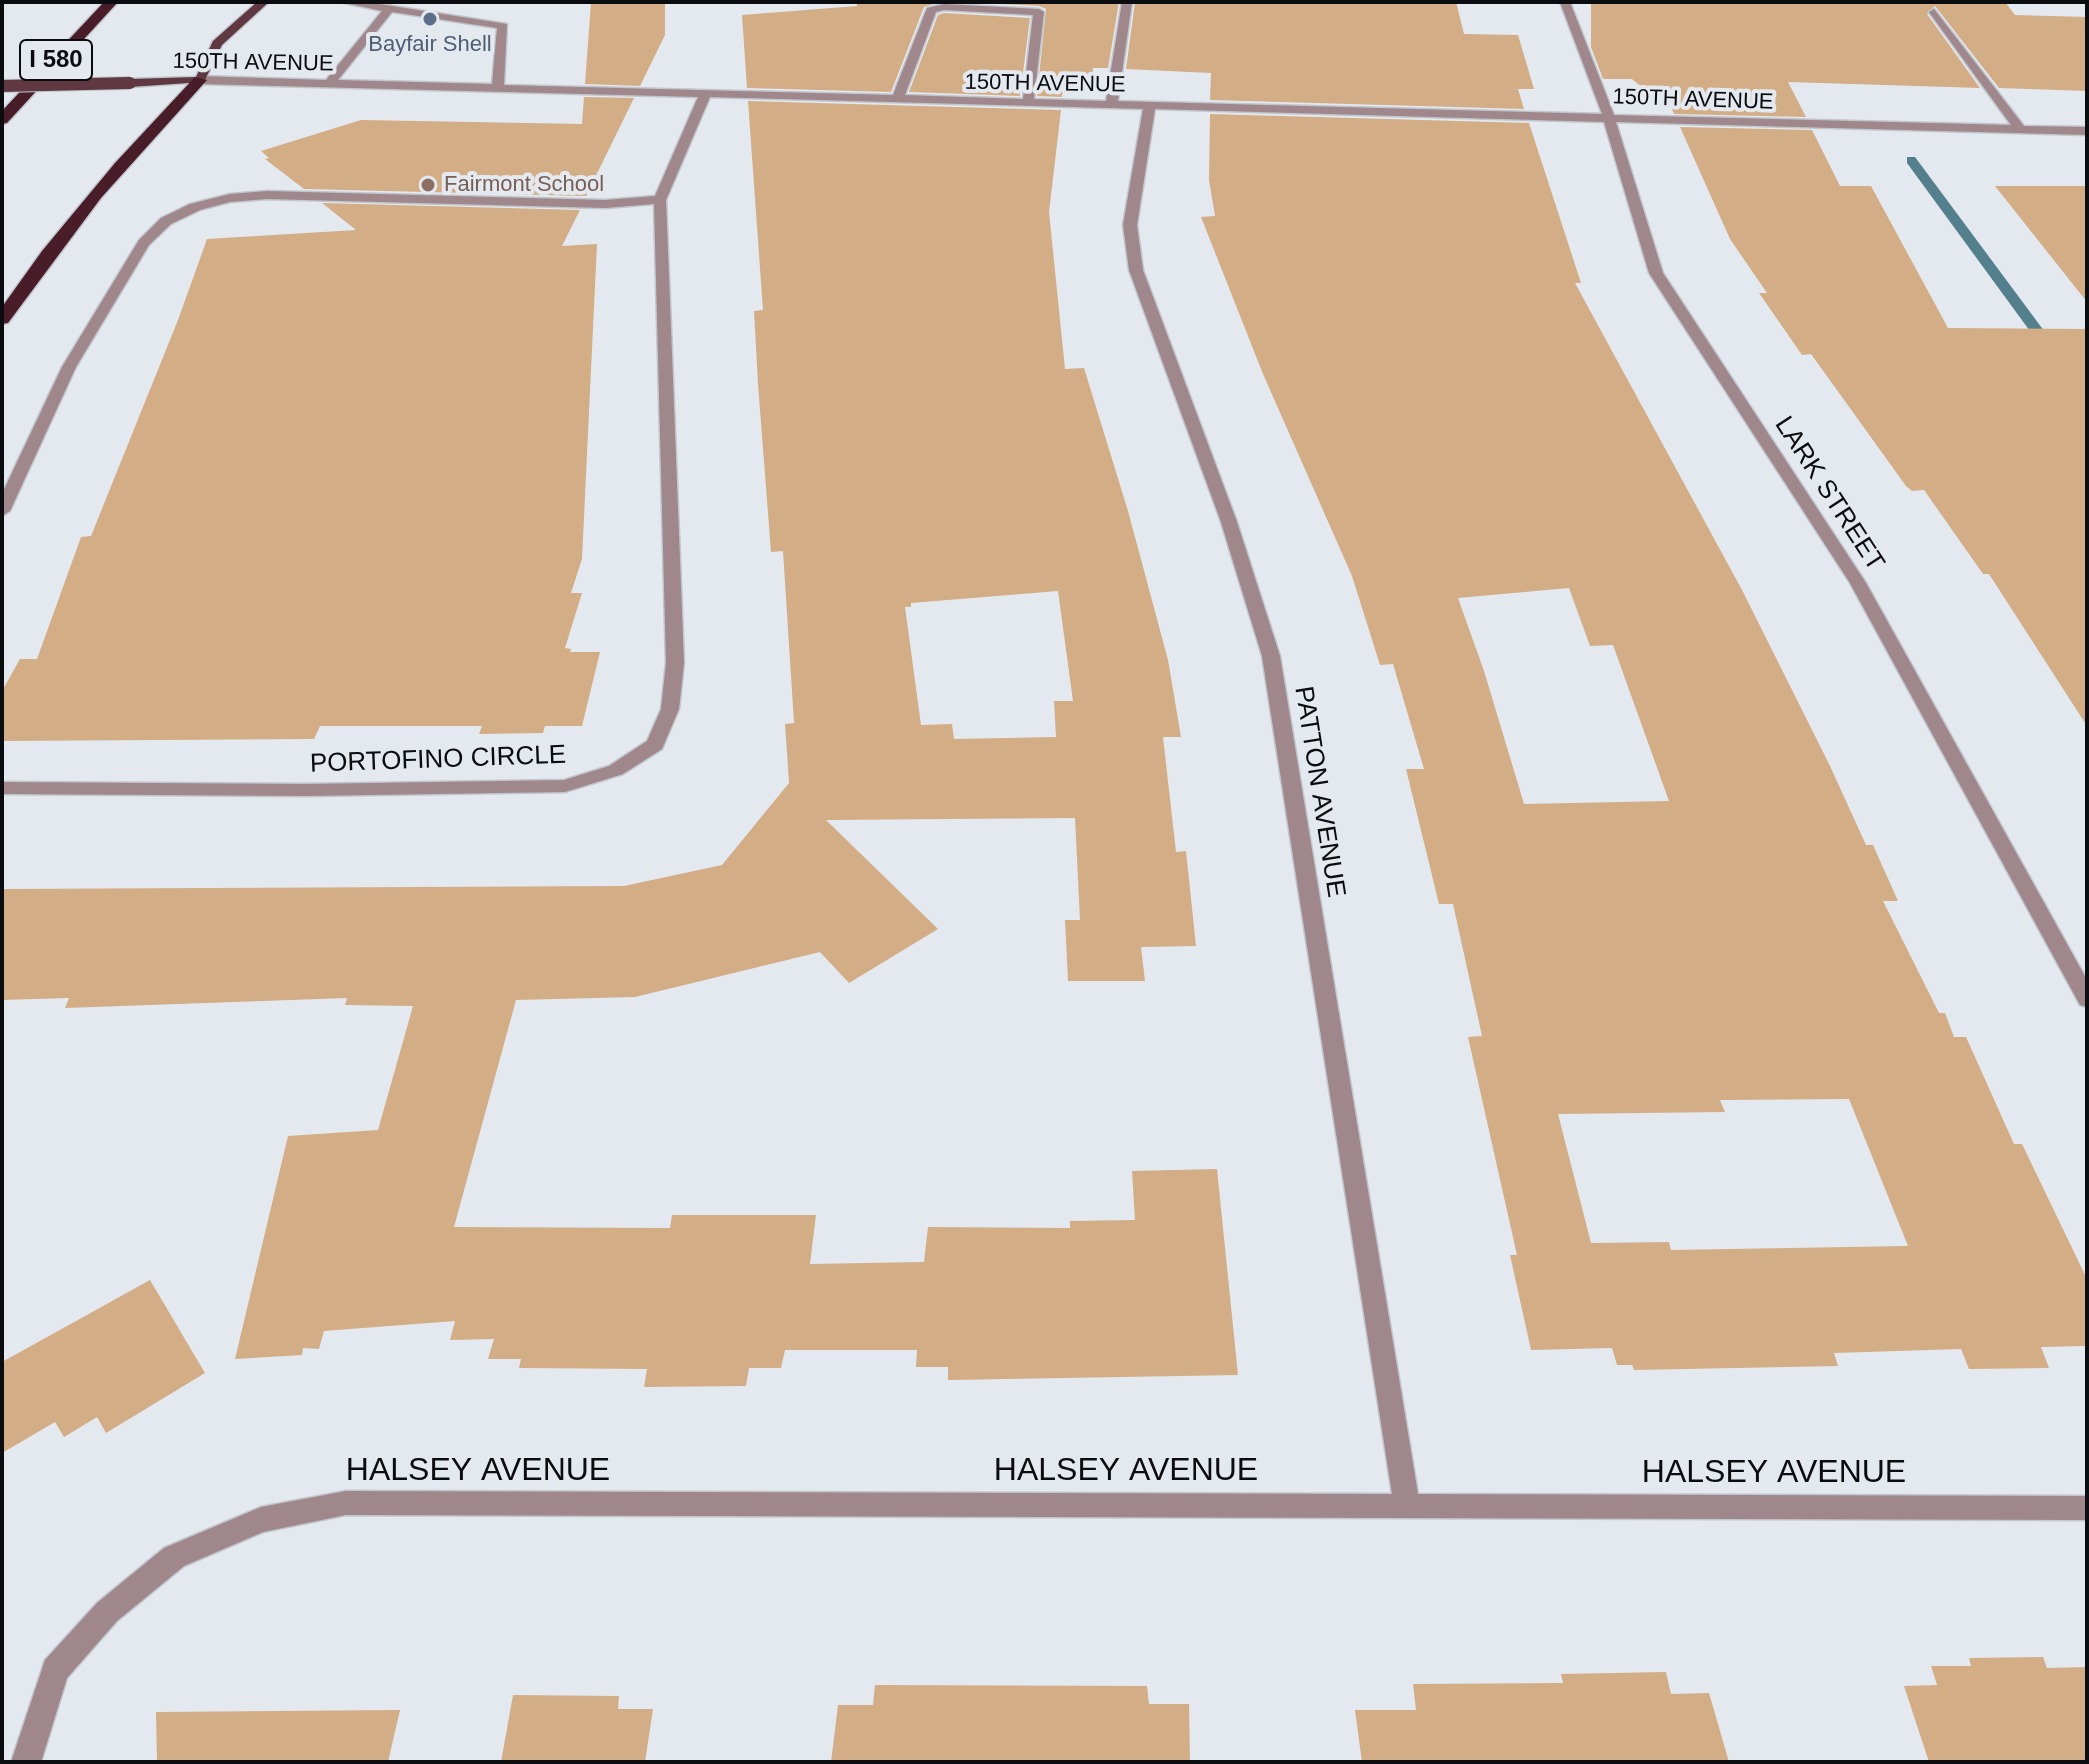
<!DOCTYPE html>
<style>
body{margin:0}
#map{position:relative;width:2089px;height:1764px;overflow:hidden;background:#e4e9f0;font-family:Helvetica,sans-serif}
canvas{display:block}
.frame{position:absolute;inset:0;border:4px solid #0b0c0f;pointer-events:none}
</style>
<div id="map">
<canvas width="2089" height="1764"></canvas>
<div class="frame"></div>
</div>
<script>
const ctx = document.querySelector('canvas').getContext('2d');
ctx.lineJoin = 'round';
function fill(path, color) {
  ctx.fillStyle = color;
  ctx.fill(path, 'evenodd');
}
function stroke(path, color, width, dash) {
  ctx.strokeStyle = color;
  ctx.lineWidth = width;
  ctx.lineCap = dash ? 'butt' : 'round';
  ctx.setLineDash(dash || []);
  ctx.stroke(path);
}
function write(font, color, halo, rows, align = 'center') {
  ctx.font = font + ' Helvetica,sans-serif';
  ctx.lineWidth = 8;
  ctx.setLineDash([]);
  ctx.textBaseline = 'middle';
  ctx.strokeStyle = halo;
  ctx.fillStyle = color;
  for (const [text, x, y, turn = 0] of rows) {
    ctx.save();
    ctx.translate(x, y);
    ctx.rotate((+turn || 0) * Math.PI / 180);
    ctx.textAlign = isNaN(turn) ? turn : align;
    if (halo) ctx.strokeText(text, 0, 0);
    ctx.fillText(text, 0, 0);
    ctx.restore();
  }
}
fill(new Path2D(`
 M1907 157H1915L2056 347V353H2046L1907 163Z`), '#547f8c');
fill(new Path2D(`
 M591 2H665V35L640 86 585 84Z
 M857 2H939L924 7 891 92 747 88 742 15 857 6Z
 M963 2H1119L1108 68H1093V74H1065L1062 97 1037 96 1046 9 1039 6Z
 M1135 2H1456L1464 34 1518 35 1534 89H1518L1524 109 1210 100 1211 73 1126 69Z
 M1591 2H2005L2015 15 2087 17V91L1999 88 1935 6 1927 14 1980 88 1788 82 1806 117 1674 114 1666 95 1644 89 1632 79H1603L1591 47Z
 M944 13 1030 18 1020 96 909 92 938 15Z
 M584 97 634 98 586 196 304 189 265 159 269 158 261 151 361 120 582 124Z
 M748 101 1061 110 1049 212 1065 369 1084 368 1128 511 1168 660 1181 737H1163L1176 852 1186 851 1196 946 1141 947 1145 981H1068L1065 920H1080L1075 818 826 820 938 929 849 983 820 952 635 997 516 1000 454 1227 670 1228 672 1215H816L810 1264 924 1262 928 1227 1070 1228V1221L1135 1220 1132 1171 1217 1169 1238 1375 948 1380V1367H916L917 1350H785L781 1368H749L746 1386 644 1387 647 1369 519 1368 521 1359H488L494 1339 450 1340 455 1321 324 1331 319 1349 303 1348 302 1355 235 1359 288 1136 378 1130 413 1006 345 1005 347 998 65 1008 69 998 2 1000V889L624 886 722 865 789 783 785 724 794 723 783 551 771 552 758 384 754 311 763 310ZM1058 591 1073 701H1054L1056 737 954 739 952 724 921 725 905 607H911V603Z
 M1210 114 1529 123 1581 283H1575L1742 590 1830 766 1866 845H1873L1898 901H1883L1939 1013H1945L1954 1037H1966L2014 1144H2022L2087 1279V1346L2041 1347 2049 1368 1969 1369 1961 1349 1834 1353 1838 1366 1634 1370 1632 1365H1617L1612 1348 1531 1350 1510 1255H1517L1468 1037 1482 1036 1453 904H1439L1406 769H1424L1393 664 1380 665 1352 576 1263 374 1201 217 1215 216 1209 180ZM1569 588 1590 646 1613 645 1669 801 1524 804 1484 671 1458 598ZM1849 1099 1908 1246 1671 1250 1669 1242 1591 1243 1558 1114 1725 1112 1720 1100Z
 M1680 127 1812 130 1840 186H1871L1948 328 2087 329V726L1989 574H1983L1924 490 1912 491 1906 486 1811 354 1802 355 1759 293H1767L1730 239Z
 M1995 186H2087V302Z
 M322 203 580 210 562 246 597 244 582 559 571 593H582L565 648 571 649 570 652H600L582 726H545L543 733 479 734 482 726H320L314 739 2 741V691L20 659H37L81 537 91 536 178 320 207 239 356 230Z
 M150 1280 205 1373 106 1433 97 1417 64 1437 55 1422 2 1453V1362Z
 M2043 1657 2047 1668 2087 1667V1762H1929L1904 1686 1937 1685 1931 1666H1971L1969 1658Z
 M1666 1672 1671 1694 1709 1693 1729 1762H1362L1355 1710H1416L1413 1684 1563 1683 1561 1674Z
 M875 1685 1147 1686 1149 1704H1189L1190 1762H831L838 1705H873Z
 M513 1695 619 1696 618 1709H653L645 1762H501Z
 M400 1710 388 1762H157L156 1712Z`), '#d2ad86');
const minor = new Path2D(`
 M340 2H367L507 24 504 85 893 95 927 8 944 4 1039 9 1044 12 1034 99 1106 101 1122 2H1132L1118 101 1602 114 1560 2H1570L1614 115 2011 125 1929 12 1934 9 2024 126 2087 127V135L1616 122 1663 273 1866 583 2087 980V1007L2080 1005 1850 583 1649 273 1604 122 1155 109 1137 225 1143 270 1237 522 1280 656 1418 1494 2087 1496V1520L346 1515 263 1532 184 1566 117 1621 67 1678 41 1762H11L45 1660 97 1603 164 1548 261 1507 346 1491 1392 1494 1262 656 1221 522 1129 270 1123 225 1143 109 710 97 666 200 684 663 679 709 662 749 623 774 565 792 306 796 2 794V782L306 784 564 780 609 766 647 741 661 709 666 663 654 204 605 208 267 199 230 202 200 210 171 224 149 245 76 367 10 511 2 516V494L62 367 139 240 161 218 190 204 230 194 267 191 605 200 655 196 698 97 200 84 194 80 200 76 326 80 382 11ZM944 10 1033 15 1023 99 905 95 936 12ZM392 12 497 28 492 84 338 80Z`);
const major = new Path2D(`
 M257 2H269L222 45 204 82 130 87 124 83 130 79 196 77 213 41Z`);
const highway = new Path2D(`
 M104 2H118L7 123 2 124V111Z
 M195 77 207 80 101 198 8 323 2 324V307L42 251 115 163Z`);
stroke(minor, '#c1c6cc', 3);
stroke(major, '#c1c6cc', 3);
stroke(highway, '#c1c6cc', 3);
fill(minor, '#9f878c');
fill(major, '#603842');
fill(highway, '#481d29');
const majorBridge = new Path2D(`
 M2 86 130 83`);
stroke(majorBridge, '#c1c6cc', 14, []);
stroke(majorBridge, '#603842', 12);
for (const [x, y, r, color] of [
 [430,19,8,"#5c6f8a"],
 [428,185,8,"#8d6e63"]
]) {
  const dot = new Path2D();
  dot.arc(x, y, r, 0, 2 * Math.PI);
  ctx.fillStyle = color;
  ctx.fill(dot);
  stroke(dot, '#e4e9f0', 3);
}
write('22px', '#4e5e75', '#e4e9f0', [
 ["Bayfair Shell",430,45]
]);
write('22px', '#0b0c0f', '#e4e9f0', [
 ["150TH AVENUE",253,63,1],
 ["150TH AVENUE",1045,84,1],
 ["150TH AVENUE",1693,100,2]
]);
write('22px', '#785e54', '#e4e9f0', [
 ["Fairmont School",444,185]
], 'left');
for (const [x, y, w] of [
 [56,60,72]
]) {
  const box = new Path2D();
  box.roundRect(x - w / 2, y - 20, w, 40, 6);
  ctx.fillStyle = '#e4e9f0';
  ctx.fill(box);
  stroke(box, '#0b0c0f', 2);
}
write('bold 24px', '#0b0c0f', null, [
 ["I 580",56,60]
]);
write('26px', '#0b0c0f', '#e4e9f0', [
 ["LARK STREET",1829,494,57],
 ["PORTOFINO CIRCLE",438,760,-2],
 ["PATTON AVENUE",1319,792,81]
]);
write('32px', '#0b0c0f', '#e4e9f0', [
 ["HALSEY AVENUE",478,1471],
 ["HALSEY AVENUE",1126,1471],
 ["HALSEY AVENUE",1774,1473]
]);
</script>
